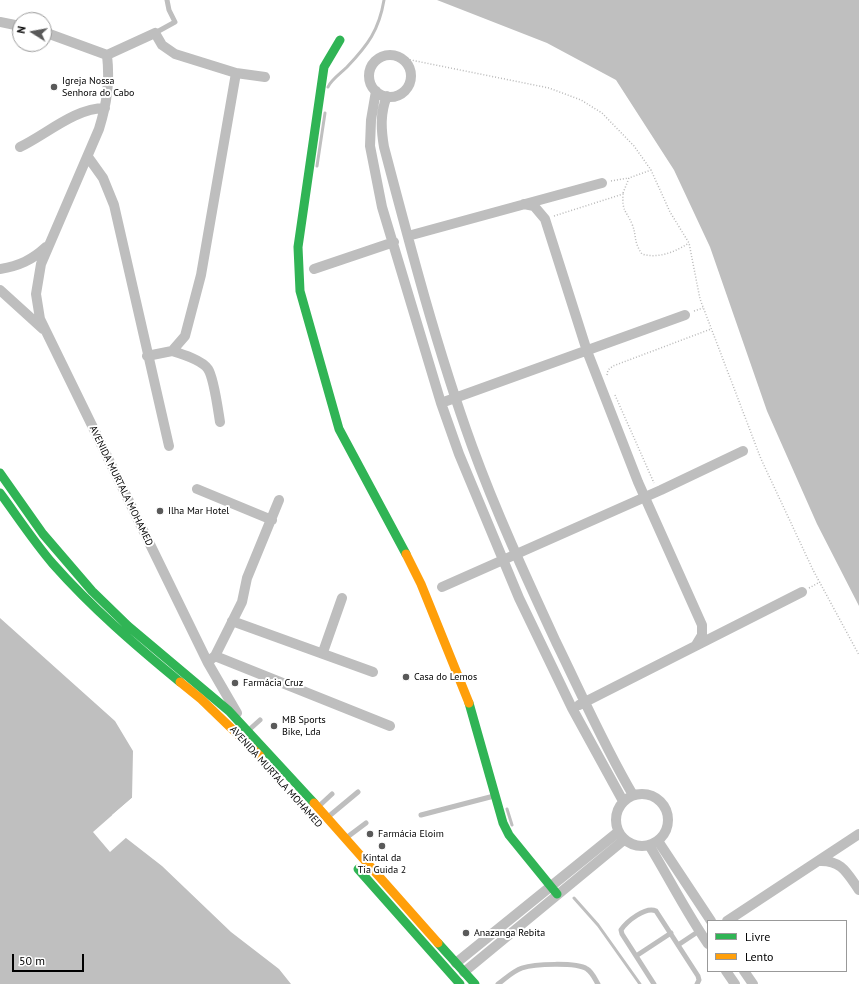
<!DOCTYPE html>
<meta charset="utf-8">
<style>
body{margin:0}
#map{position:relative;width:859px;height:984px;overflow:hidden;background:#fff;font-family:"PT Sans",sans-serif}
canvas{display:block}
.legend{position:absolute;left:707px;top:920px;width:140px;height:52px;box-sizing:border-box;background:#fff;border:1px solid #999;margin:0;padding:5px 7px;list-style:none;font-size:12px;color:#000}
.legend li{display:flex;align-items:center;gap:8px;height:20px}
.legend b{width:20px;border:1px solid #999}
.north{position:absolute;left:12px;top:12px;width:40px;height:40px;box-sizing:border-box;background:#fff;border:1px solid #999;border-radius:50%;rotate:281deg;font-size:11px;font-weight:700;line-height:16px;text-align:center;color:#000}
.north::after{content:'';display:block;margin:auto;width:14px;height:18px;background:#595959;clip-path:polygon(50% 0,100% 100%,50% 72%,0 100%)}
.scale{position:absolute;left:12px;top:954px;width:72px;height:18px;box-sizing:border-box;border:2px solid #000;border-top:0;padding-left:5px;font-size:12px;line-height:14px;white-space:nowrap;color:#000;-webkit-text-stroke:3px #fff;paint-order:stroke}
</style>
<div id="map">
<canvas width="859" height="984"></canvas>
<ul class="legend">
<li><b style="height:5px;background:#30b455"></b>Livre</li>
<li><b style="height:5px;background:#ff9f0a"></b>Lento</li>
</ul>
<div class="north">N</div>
<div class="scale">50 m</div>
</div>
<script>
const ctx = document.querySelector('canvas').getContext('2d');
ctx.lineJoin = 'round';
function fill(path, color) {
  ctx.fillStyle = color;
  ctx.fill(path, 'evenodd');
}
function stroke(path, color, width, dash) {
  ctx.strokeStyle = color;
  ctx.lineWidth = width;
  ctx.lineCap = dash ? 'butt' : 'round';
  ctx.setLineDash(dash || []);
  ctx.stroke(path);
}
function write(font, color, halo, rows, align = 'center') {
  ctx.font = font + ' "PT Sans",sans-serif';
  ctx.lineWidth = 4;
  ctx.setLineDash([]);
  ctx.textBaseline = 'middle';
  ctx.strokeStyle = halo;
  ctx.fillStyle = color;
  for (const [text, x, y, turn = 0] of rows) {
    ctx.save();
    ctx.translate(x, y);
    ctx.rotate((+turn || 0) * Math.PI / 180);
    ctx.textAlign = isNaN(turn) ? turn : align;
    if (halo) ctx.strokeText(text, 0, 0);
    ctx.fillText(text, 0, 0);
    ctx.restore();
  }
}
fill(new Path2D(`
 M437 0H859V606L817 524 767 411 710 247 674 170 616 80 547 43Z
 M0 618 115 721 133 751 132 798 112 815 126 838 162 866 231 932 279 969 291 984H0Z`), '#bfbfbf');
fill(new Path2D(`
 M134 796 133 799 114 815 128 836 110 852 93 832Z`), '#fff');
stroke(new Path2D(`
 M328 87C331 80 341 73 347 67 368 45 379 30 384 0
 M317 166 325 113
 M507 809 512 825
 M574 898 598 925 640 984`), '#bfbfbf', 3);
stroke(new Path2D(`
 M401 58 549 88 581 100 602 113 634 146 651 170 670 212 689 243 700 299 761 459 813 570 859 655
 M611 181 629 178
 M623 193 629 178 651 170
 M554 216 623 194C622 212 626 210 632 224 637 236 633 241 642 254 658 259 675 252 689 243
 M694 311 703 308
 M607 375 608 370 613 366 711 329
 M615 395 654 483
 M809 588 820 582`), '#b9b9b9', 1.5, [1, 2]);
stroke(new Path2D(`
 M155 33 175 22 169 10 167 0
 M250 729 260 720
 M318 807 332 794
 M421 815 494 796
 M328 817 358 792
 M346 838 366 823
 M678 945 699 931
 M636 956 671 933
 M498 984C505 979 513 971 522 968 534 964 576 962 587 969 592 972 595 979 598 984
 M654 984 622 934 621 930C627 921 646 906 656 911L698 976 699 980 697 984`), '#bebebe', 5);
stroke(new Path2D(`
 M0 22 20 26
 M44 32 107 55C110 82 107 103 99 129L41 264 36 294 40 319 208 663 237 713
 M107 55 155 33 162 45 175 54 236 73 265 77
 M369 76a21 21 0 1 1 42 0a21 21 0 1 1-42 0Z
 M376 91 371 120 370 146 382 207 441 403 459 454 519 598 572 708 623 801
 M387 96C380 113 381 129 384 147 410 246 437 349 472 446 496 512 526 577 556 642 581 693 604 746 633 795
 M20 147C47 134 75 108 105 108
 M88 157 103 178 114 205 169 446
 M524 204 534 206 545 219 587 351 638 482 702 625V635L696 645
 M408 236 602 183
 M0 269C19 266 32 260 46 247
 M314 269 394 242
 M0 290 43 329
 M172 351C182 354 202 360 208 369 214 378 218 410 220 422
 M147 356 172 351 185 336 201 275 236 73
 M441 403 685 315
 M197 489 272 520
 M442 587 661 490 743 451
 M232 621 373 672
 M323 652 342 598
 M215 656 390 726
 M210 660 215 656 242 602 247 578 279 500
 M579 705 802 592
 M616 820a26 26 0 1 1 52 0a26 26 0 1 1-52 0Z
 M658 841 711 921
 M649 845C669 878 686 912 708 944
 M819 861C842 860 847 873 859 890
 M727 921 859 834
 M456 963 618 832
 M726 971 735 984
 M744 971 753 984
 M464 972 624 840`), '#bebebe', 10);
stroke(new Path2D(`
 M340 40 324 67 298 247 300 291 339 429 406 554
 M0 473 43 534 92 591 128 626 229 711 314 803
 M0 493C17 516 34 542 53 564 92 608 135 645 180 682
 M469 703 503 823 509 835 557 894
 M358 869 460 984
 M438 943 475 984`), '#30b455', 9);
stroke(new Path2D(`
 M406 554 421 584 469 703
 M180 682 201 699 260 756
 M314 803 438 943`), '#ff9f0a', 9);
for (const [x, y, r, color] of [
 [54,87,4,"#595959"],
 [160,511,4,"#595959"],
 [406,677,4,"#595959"],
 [235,683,4,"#595959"],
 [274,726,4,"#595959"],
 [370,834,4,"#595959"],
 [382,846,4,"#595959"],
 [466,933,4,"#595959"]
]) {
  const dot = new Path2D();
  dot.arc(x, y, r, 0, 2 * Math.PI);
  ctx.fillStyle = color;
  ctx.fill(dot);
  stroke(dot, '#fff', 1.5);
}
write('10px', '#000', '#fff', [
 ["Igreja Nossa",62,81],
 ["Senhora do Cabo",62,93],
 ["Ilha Mar Hotel",168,511],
 ["Casa do Lemos",414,677],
 ["Farmácia Cruz",243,683],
 ["MB Sports",282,720],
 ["Bike, Lda",282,732],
 ["Farmácia Eloim",378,834],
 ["Kintal da",382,858,"center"],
 ["Tia Guida 2",382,870,"center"],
 ["Anazanga Rebita",474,933]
], 'left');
write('10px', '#000', '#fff', [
 ["AVENIDA MURTALA MOHAMED",121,486,64],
 ["AVENIDA MURTALA MOHAMED",276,777,48]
]);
</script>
